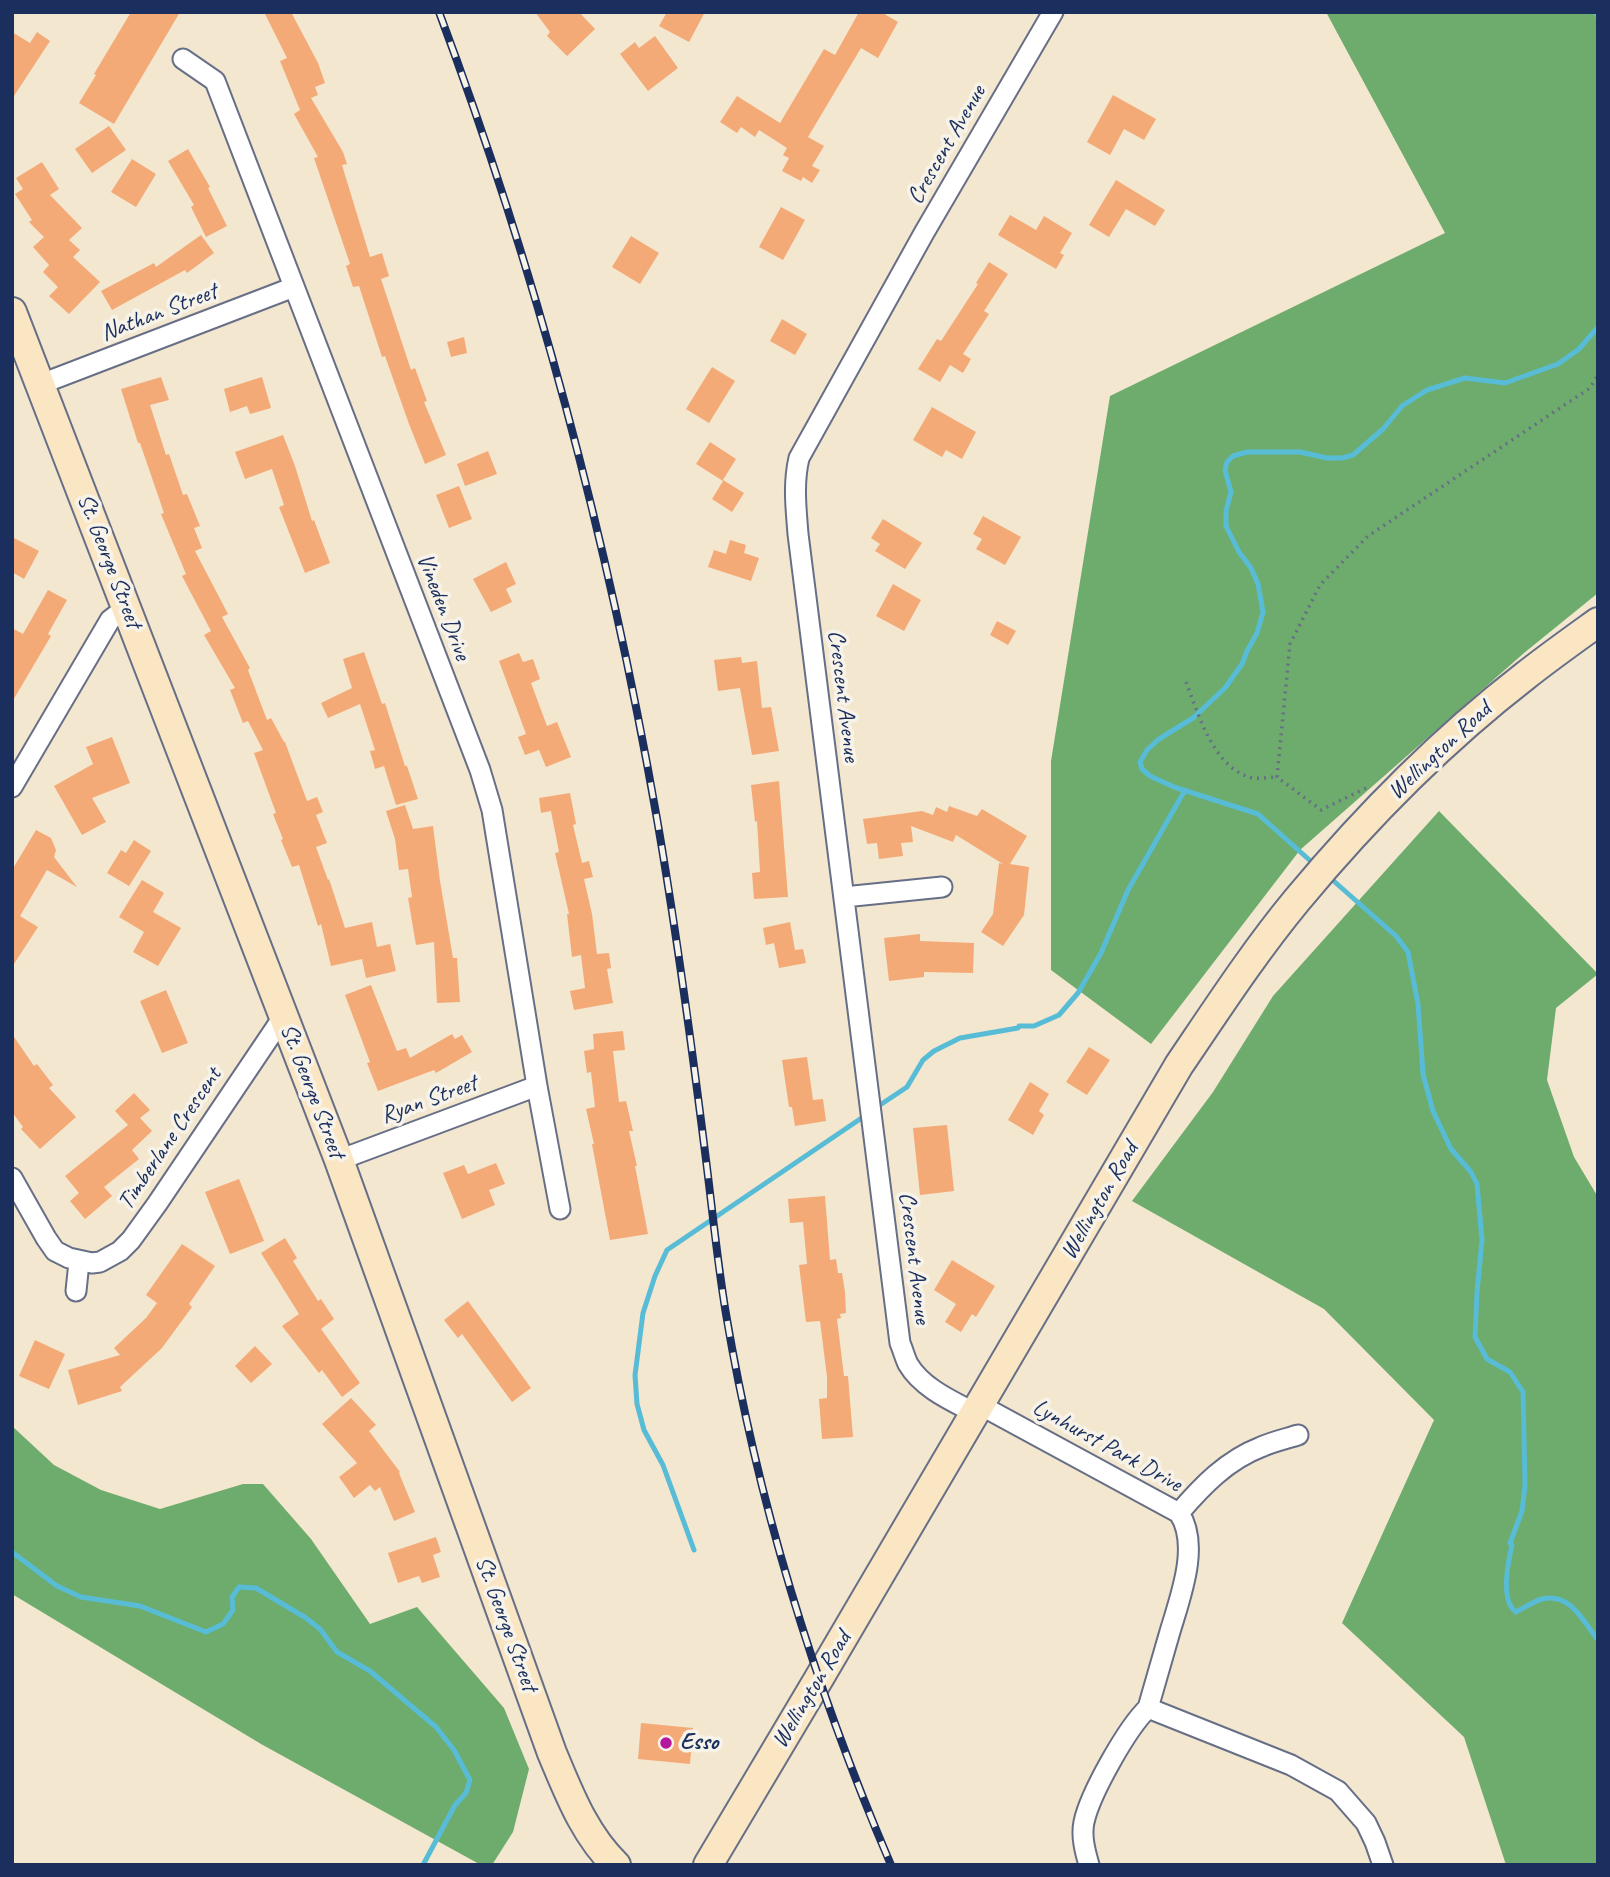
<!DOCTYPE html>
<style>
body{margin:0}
#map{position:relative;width:1610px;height:1877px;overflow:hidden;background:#f3e7d0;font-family:Caveat,sans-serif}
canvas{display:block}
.frame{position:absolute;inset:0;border:14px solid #1b2f5e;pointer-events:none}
</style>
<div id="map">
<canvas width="1610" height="1877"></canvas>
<div class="frame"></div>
</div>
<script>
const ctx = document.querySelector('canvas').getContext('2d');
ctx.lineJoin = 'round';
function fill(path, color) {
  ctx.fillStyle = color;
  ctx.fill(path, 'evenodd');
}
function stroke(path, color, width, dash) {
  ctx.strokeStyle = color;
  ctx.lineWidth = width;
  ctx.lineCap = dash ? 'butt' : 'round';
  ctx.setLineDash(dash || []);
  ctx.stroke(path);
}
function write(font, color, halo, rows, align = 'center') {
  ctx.font = font + ' Caveat,sans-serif';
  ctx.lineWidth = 7;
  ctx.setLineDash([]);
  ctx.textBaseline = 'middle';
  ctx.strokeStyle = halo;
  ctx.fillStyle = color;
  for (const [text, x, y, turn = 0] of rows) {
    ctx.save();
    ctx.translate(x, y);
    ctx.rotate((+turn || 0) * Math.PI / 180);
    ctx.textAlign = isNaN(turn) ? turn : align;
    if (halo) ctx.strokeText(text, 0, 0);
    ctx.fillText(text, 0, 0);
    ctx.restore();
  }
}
fill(new Path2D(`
 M1326 12H1598V593L1524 653 1300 850 1151 1044 1051 970V761L1110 396 1445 233Z
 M1439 811 1598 974 1556 1008 1547 1080 1574 1157 1598 1197V1865H1506L1464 1737 1342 1623 1434 1420 1324 1309 1132 1201 1213 1092 1273 996Z
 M12 1426 54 1465 101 1490 160 1509 243 1484H263L311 1539 370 1624 417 1607 504 1708 529 1769 513 1832 492 1865H481L261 1744 12 1594Z`), '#6eac6d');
stroke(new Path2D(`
 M1596 12 1598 17
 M1315 865 1258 814 1174 787 1150 776 1142 769 1140 762 1147 750 1159 739 1193 718 1225 688 1242 664 1247 651 1257 633 1263 612 1258 584 1251 568 1239 552 1226 526V511L1231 492 1225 470 1227 462 1233 456 1247 452H1300L1327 458H1342L1353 455 1383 429 1402 406 1427 390 1465 378 1505 383 1558 364 1579 349 1598 327
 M1328 876 1396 936 1408 952 1418 1004 1423 1074 1433 1111 1451 1149 1471 1172 1477 1184 1482 1240 1477 1292 1475 1337 1487 1359 1510 1372 1523 1392 1525 1485 1522 1511 1510 1543 1512 1545C1508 1562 1500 1601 1516 1612 1524 1608 1534 1601 1542 1599 1570 1592 1583 1621 1598 1640
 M874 1109 907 1087 923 1060 934 1051 960 1038 1018 1028 1019 1026H1034L1059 1015 1078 993 1101 953 1128 890 1185 790
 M694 1550 663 1465 644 1430 637 1404 635 1375 643 1313 655 1276 667 1250 866 1115
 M12 1552 57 1586 81 1597 140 1606 206 1632 223 1624 233 1610 232 1597 239 1587 256 1588 306 1618 320 1629 337 1652 370 1671 436 1727 454 1750 470 1780 466 1793 455 1805 423 1865`), '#58bcd6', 5);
fill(new Path2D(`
 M131 12H180L114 124 79 103 96 75 94 74Z
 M264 12H291L318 63 325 83 315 87 318 95 311 98 343 152 347 164 342 165 370 257 382 253 389 276 381 279 411 370 415 368 427 401 424 402 446 455 425 464 409 424 385 356 382 357 359 286 353 287 346 266 350 264 314 158 318 157 294 114 300 110 280 61 287 58Z
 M535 12H579L595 29 567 56 547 36 550 32Z
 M667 12H705L689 42 659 26Z
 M859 12H881L898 22 878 58 861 48 808 137 824 146 812 166 820 170 812 183 803 177 801 181 782 171 789 158 783 155 787 148 759 130 755 137 741 127 737 133 720 122 737 96 780 123 824 49 835 55Z
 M12 32 30 43 37 32 50 41 12 99Z
 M655 36 678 68 648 91 620 54 635 42 639 48Z
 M1113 95 1156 119 1144 140 1124 129 1110 155 1087 142Z
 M109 126 126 150 92 173 75 149Z
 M188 149 210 187 208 188 227 226 206 237 191 207 194 205 168 161Z
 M132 159 156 174 136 207 111 192Z
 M42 162 59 189 50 195 82 228 69 240 80 250 73 257 100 282 69 314 49 296 58 287 43 272 49 265 33 247 44 237 29 222 32 220 15 194 23 189 16 178Z
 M1116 180 1165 210 1155 226 1126 209 1109 237 1089 225Z
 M781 207 805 220 783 260 759 247Z
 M1010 215 1036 230 1044 216 1072 233 1060 253 1064 255 1056 269 998 235Z
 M201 235 214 253 187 273 185 270 112 310 101 291 154 263 156 267Z
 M631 236 659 253 640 284 612 267Z
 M989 262 1008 274 984 311 989 314 963 354 971 359 963 373 950 365 940 382 918 369 937 339 941 341 978 284 976 283Z
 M782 319 807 334 795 355 770 341Z
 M464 337 467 353 451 357 447 342Z
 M712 367 735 381 709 423 686 409Z
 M161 377 169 400 150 405 166 455 169 454 183 495 187 494 200 526 194 528 202 548 195 551 228 614 222 617 250 668 248 670 267 720 271 718 284 742H285L307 801 317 797 323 812 316 815 327 843 316 847 328 880 329 879 345 928 372 922 377 947 390 944 396 971 366 978 362 959 331 966 321 924 318 926 299 865 292 867 281 840 283 839 273 814 276 813 254 753 263 750 248 721 243 723 230 690 235 688 204 635 211 631 182 576 186 574 161 514 164 513 140 443H138L121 389Z
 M262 377 271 408 250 414 247 406 230 412 224 389Z
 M932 407 976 432 962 459 946 450 942 457 913 440Z
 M283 435 295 466 312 521 314 520 330 563 305 573 279 507 284 505 272 469 245 479 235 452Z
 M710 442 736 459 723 480 744 493 732 512 712 499 723 481 696 464Z
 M488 451 497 474 465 486 457 464Z
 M459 486 472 519 449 528 436 495Z
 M983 516 1021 537 1005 565 976 549 982 539 973 534Z
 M883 519 922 543 905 569 875 551 880 544 871 538Z
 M12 537 39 551 24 579 12 572Z
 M730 540 746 545 744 553 759 558 751 581 708 567 714 550 726 554Z
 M506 562 516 584 506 589 512 602 491 612 473 579Z
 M893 584 921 600 904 631 876 616Z
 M48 590 67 600 48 634 51 636 12 702V628L23 634Z
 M997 621 1016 631 1008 645 990 635Z
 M364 652 382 704 385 703 405 766H407L418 799 396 805 384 766 375 769 370 751 375 750 360 704 328 718 321 703 352 688 343 659Z
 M519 653 523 662 533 659 540 679 531 683 547 726 557 722 571 757 546 767 539 750 525 755 518 737 526 734 499 661Z
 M741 657 742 663 757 661 762 708 771 707 779 751 752 755 740 688 718 691 714 660Z
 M112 737 130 783 92 798 106 822 82 835 54 786 93 764 86 747Z
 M779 781 788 897 754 899 752 873 760 872 757 821 755 822 751 785Z
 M570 793 576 824 573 825 582 863 589 861 593 877 584 879 592 914 597 954 609 953 611 968 607 969 613 1003 574 1010 570 991 585 988 581 955 572 957 567 914H569L555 853 559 852 551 811 541 813 539 798Z
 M405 805 413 829 433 826 440 881 453 958H457L460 1002 437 1003 434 942 416 945 408 898 412 897 408 869 399 870 395 839 386 811Z
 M949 806 977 816 982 809 1027 836 1010 864 1029 867 1024 915 1003 946 981 932 993 914 999 863 1003 864 956 835 953 842 911 826 913 842 901 843 903 856 879 859 877 843 867 844 863 819 922 811 933 815 936 807 947 812Z
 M36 830 51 838 56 850 54 857 77 887 47 870 20 916 38 927 12 967V870Z
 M134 840 151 851 129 886 107 873 121 850 126 853Z
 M142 880 164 893 153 912 181 928 158 966 133 952 144 932 119 917Z
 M790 922 795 950 803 949 806 963 779 968 774 943 766 945 763 928Z
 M920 934V941L974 943 973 973 924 972V977L889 981 884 938Z
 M371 985 397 1051 406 1048 410 1058 452 1034 455 1039 462 1035 472 1052 436 1073 434 1070 378 1091 367 1063 370 1062 345 995Z
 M166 990 188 1043 162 1053 140 1001Z
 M623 1031 625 1050 613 1051 619 1102 626 1101 633 1131H629L637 1166H635L648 1234 610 1240 592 1144H594L586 1109 595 1107 591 1072 587 1073 584 1051 594 1049 593 1034Z
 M12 1034 34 1066 37 1064 53 1085 49 1088 76 1117 40 1149 21 1129 23 1127 12 1112Z
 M1089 1047 1110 1060 1087 1095 1066 1082Z
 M807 1057 813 1100 823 1099 826 1121 795 1126 792 1107H789L782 1060Z
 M1030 1082 1049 1094 1039 1111 1044 1115 1033 1135 1008 1120Z
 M134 1093 150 1110 140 1118 152 1131 132 1150 139 1159 104 1187 112 1196 85 1219 70 1201 79 1193 65 1176 128 1125 115 1111Z
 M947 1125 954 1191 920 1195 913 1128Z
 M496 1163 505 1184 489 1190 495 1205 462 1219 443 1173 464 1165 468 1174Z
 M239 1179 264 1241 230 1254 205 1192Z
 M825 1196 830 1260 836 1259 838 1273H842L845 1292 846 1313 840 1314 841 1318 837 1319 844 1376H848L853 1437 822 1439 819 1399 827 1398V1377L820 1321 806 1322 799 1265 807 1264 803 1222 790 1223 788 1199Z
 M285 1238 297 1258 293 1261 318 1301 321 1299 334 1319 321 1329 360 1383 342 1397 322 1370 319 1373 282 1326 299 1314 261 1253Z
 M182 1244 215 1266 189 1304 192 1307 162 1348 120 1387 122 1391 78 1405 68 1370 120 1355 114 1348 146 1318 157 1303 146 1295Z
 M952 1260 995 1286 976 1317 972 1314 961 1332 945 1322 956 1304 934 1290Z
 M468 1301 531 1388 512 1402 462 1334 458 1338 444 1320Z
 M35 1340 65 1354 49 1389 19 1376Z
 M255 1346 272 1364 251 1383 235 1366Z
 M351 1398 376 1425 369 1431 400 1472 399 1473 415 1512 394 1521 380 1487 375 1491 370 1485 354 1498 339 1477 357 1463 322 1424Z
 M436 1537 441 1552 433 1555 440 1577 422 1583 419 1576 398 1583 388 1553Z
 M641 1723 693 1728 690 1764 638 1759Z`), '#f4aa77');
const street = new Path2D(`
 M183 59 215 81 480 770 492 810 537 1086 560 1209
 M41 384 294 287
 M12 787 110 620 127 607
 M844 897 942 887
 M339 1160 537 1086
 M12 1178 46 1238 55 1251 69 1258 92 1263 100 1262 120 1251 131 1240 157 1204 283 1017
 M76 1291 79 1262
 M980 1405 1179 1513C1201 1546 1179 1600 1169 1635 1162 1659 1155 1684 1148 1708
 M975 1413C952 1401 922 1388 908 1364 905 1358 903 1350 900 1343L798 534C796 508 793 484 799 458L924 233 1053 12
 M1179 1513C1202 1486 1227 1460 1261 1447 1272 1442 1285 1439 1298 1435
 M1089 1865C1085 1851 1081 1836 1084 1822 1090 1794 1127 1728 1148 1708L1291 1765 1338 1791 1366 1823 1375 1842 1383 1865`);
const secondary = new Path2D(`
 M12 312 339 1160 552 1753C569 1793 584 1834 616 1865
 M708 1865 818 1680 1179 1065C1217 1009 1254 952 1297 900 1365 818 1441 741 1525 676 1549 657 1573 640 1598 622`);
stroke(street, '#676f86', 23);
stroke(secondary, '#676f86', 32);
stroke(new Path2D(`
 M1186 682C1198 713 1213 766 1249 777 1257 780 1269 777 1277 777
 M1366 788 1321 810 1277 777 1290 644 1320 585 1368 536 1590 388 1598 375`), '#676f86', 3.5, [2, 5]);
stroke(street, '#fff', 19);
stroke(secondary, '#fbe6c4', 28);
const rail = new Path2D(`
 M439 12C537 273 609 545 657 819 676 929 691 1040 705 1152 712 1206 717 1260 726 1314 758 1504 815 1688 891 1865`);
stroke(rail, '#1b2f5e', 8);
stroke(rail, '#f7f3e8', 5, [16]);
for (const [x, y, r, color] of [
 [666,1743,7,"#b5179e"]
]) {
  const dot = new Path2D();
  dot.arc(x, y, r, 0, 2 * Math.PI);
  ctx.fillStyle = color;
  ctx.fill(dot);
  stroke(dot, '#f7f3e8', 2.5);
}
write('24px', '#1b2f5e', '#f7f3e8', [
 ["Crescent Avenue",947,145,-60],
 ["Nathan Street",159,313,-21],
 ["St. George Street",109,561,69],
 ["Vineden Drive",443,607,69],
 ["Crescent Avenue",843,696,83],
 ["Wellington Road",1440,751,-43],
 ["St. George Street",312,1091,69],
 ["Ryan Street",429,1100,-20],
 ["Timberlane Crescent",170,1139,-56],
 ["Wellington Road",1100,1201,-60],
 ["Crescent Avenue",914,1258,83],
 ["Lynhurst Park Drive",1107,1446,29],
 ["St. George Street",506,1624,70],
 ["Wellington Road",812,1690,-59]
]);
write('bold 24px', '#1b2f5e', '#f7f3e8', [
 ["Esso",680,1743]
], 'left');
</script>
